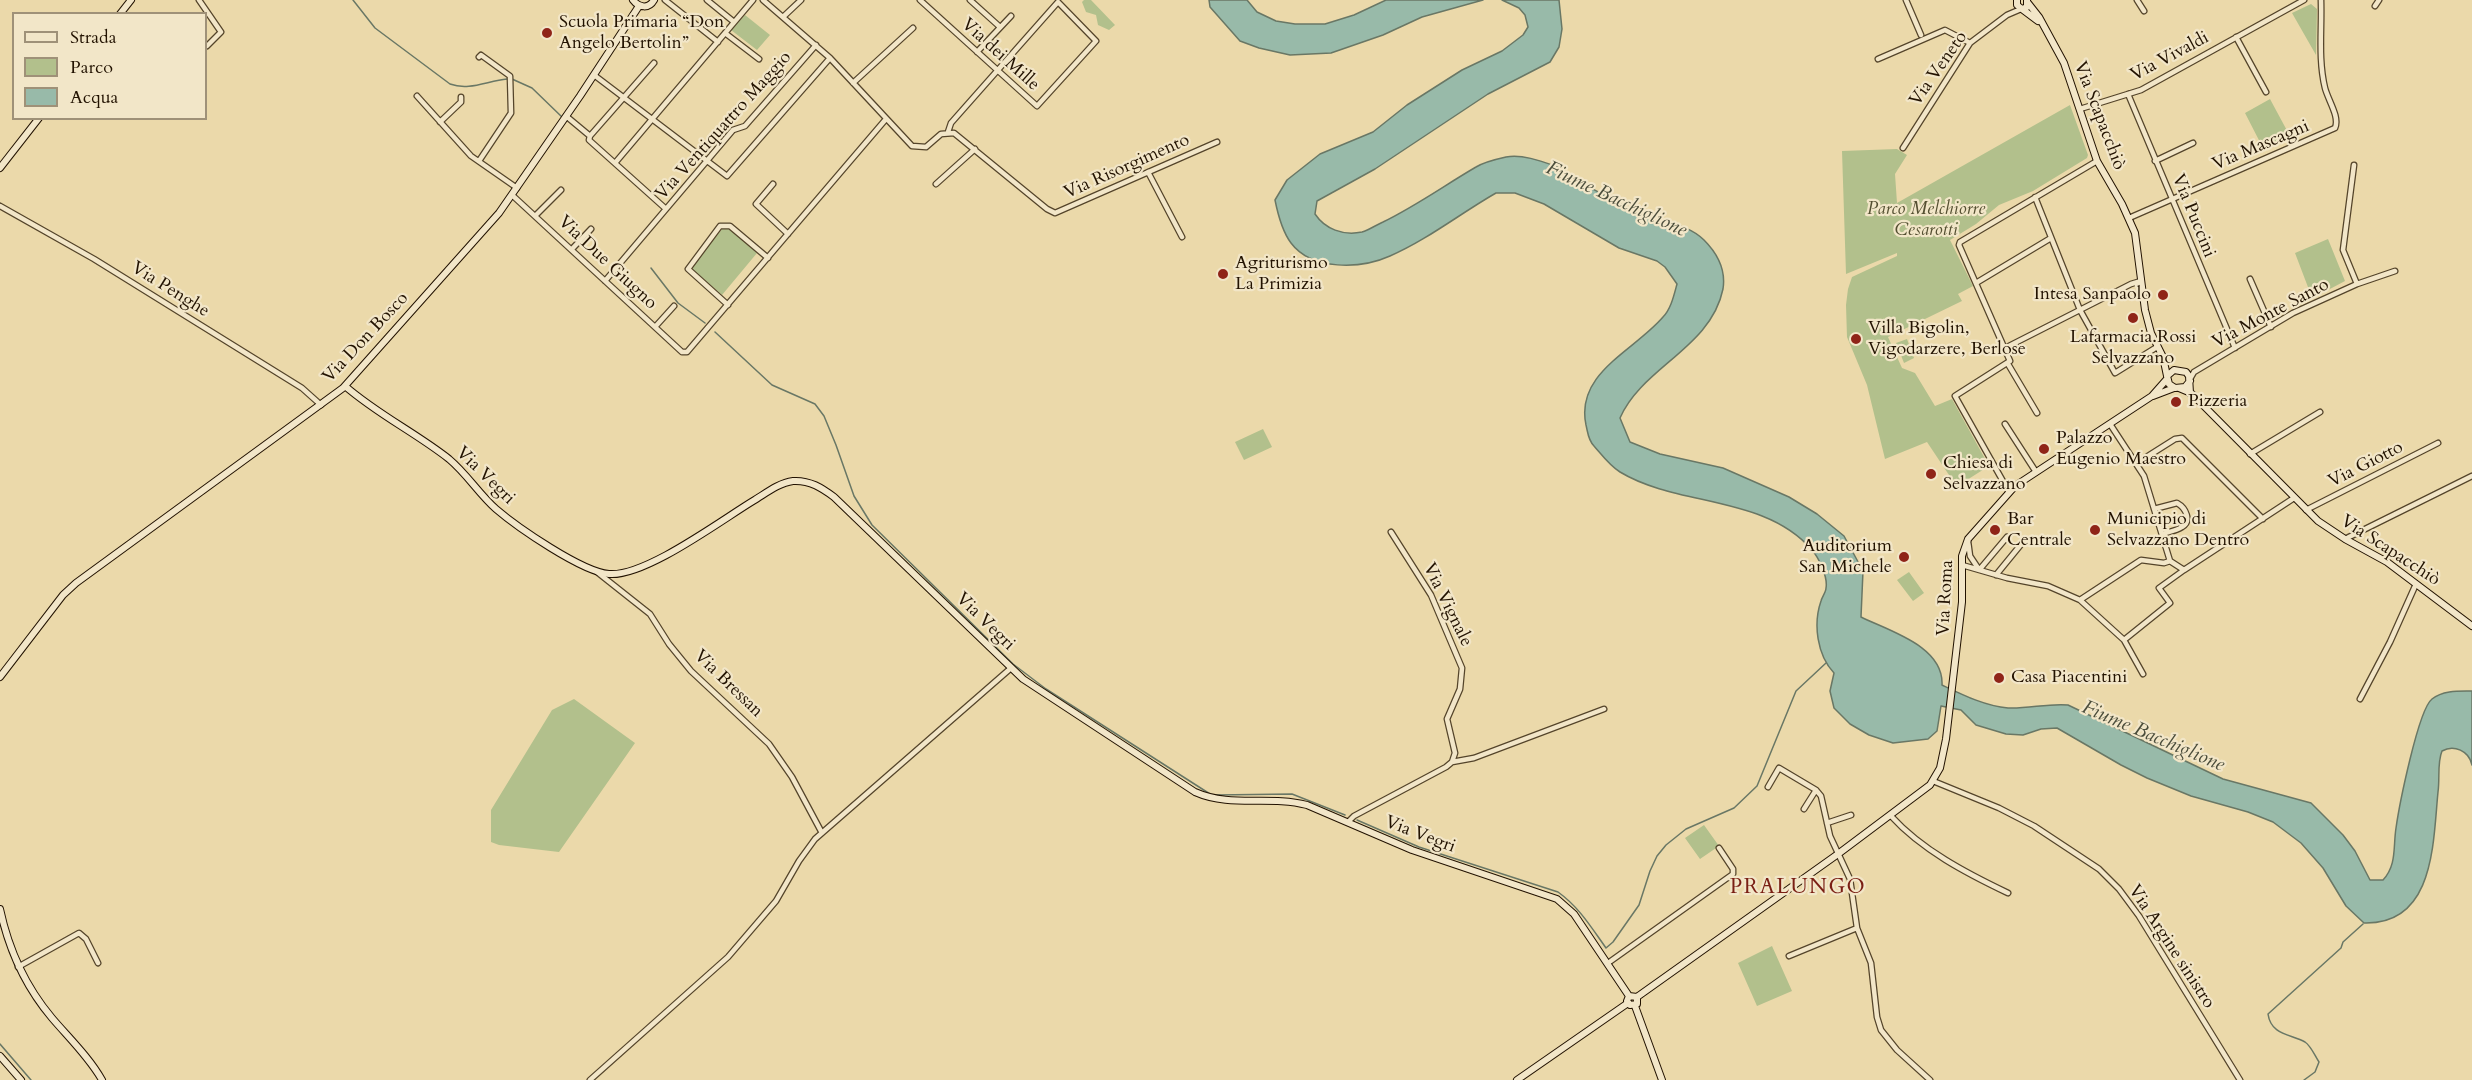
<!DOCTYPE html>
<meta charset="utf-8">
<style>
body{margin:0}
#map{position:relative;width:2472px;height:1080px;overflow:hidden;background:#ebd9aa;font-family:Cardo,serif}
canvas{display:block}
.legend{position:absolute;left:12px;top:12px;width:195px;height:108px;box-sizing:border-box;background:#f2e6c8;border:2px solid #9f9178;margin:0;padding:8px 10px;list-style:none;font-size:18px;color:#221200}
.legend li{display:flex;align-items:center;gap:12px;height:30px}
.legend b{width:30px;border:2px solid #9f9178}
</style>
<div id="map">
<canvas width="2472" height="1080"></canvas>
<ul class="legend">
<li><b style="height:8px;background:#f2e6c8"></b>Strada</li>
<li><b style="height:16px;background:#b2c08c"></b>Parco</li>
<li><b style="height:16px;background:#98baa9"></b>Acqua</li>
</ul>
</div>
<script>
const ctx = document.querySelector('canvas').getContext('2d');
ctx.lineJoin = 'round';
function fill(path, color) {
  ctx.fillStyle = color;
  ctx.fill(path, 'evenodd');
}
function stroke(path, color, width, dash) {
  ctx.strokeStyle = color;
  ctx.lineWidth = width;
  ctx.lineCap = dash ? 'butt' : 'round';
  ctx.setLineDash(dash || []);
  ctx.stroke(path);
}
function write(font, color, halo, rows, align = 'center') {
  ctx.font = font + ' Cardo,serif';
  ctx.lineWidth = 4.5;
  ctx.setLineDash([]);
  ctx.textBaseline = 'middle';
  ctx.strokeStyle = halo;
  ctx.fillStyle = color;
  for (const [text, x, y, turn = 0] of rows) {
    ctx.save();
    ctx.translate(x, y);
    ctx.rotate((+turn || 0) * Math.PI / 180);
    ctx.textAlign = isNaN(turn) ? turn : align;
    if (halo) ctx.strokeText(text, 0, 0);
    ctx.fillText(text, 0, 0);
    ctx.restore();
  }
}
fill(new Path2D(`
 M1084 0H1091L1115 25 1109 30 1098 25 1096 15 1086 12 1082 2Z
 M2311 4 2317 9 2316 55 2292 13Z
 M745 15 770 35 757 50 731 30Z
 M2270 99 2291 138 2264 150 2245 113Z
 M2070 105 2088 155 2087 158 2033 191 1999 205 1976 224 1950 240 1973 286 1958 294 1962 301 1888 337 1902 368 1915 373 1935 406 1952 399 1989 466 1959 485 1955 484 1927 442 1885 459 1867 385 1847 337 1846 305 1848 289 1852 277 1897 256V253L1846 274 1842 151 1897 149 1907 155 1895 174 1897 203Z
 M728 227 757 253 722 295 693 270 692 266 723 228Z
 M2328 239 2345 281 2328 290 2311 295 2295 253Z
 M1907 339 1914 358 1904 363 1896 343Z
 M1263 429 1272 447 1244 460 1235 442Z
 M1909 572 1924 593 1913 601 1897 580Z
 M574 699 635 743 559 852 499 845 491 842V810L552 710Z
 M1704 825 1719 846 1700 859 1685 838Z
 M1772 946 1792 991 1757 1006 1738 963Z`), '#b2c08c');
const water = new Path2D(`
 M1209 0H1247L1257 12 1276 21 1295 24H1325L1354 15 1386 0H1483L1422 17 1383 35 1331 53 1290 55 1259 48 1240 41 1210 7Z
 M1502 0H1559L1562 29 1559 47 1550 62 1488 94 1375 169 1317 201 1315 214C1325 229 1343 236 1362 232 1369 230 1376 225 1383 222 1416 206 1445 185 1476 167 1484 162 1497 159 1506 157 1522 154 1541 161 1555 166 1565 170 1573 177 1582 183 1602 194 1625 207 1647 216 1667 224 1688 224 1704 240 1718 254 1726 270 1723 289 1711 348 1642 367 1620 418L1630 442 1660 454 1723 468 1789 497 1817 514 1844 536 1863 571 1861 617C1889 631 1944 646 1942 685 1963 695 1985 706 2008 708 2028 709 2049 703 2068 705L2223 779 2311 803 2343 835 2355 851 2370 880H2383C2397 865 2393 847 2396 828 2399 807 2418 710 2432 699 2443 690 2459 691 2472 691V765C2469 751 2454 744 2442 751 2437 763 2440 778 2438 792 2433 842 2435 925 2364 923L2346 906 2323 868 2301 843 2273 822 2248 812 2191 796 2147 778 2121 765 2057 728 2041 729 2023 735 2006 734 1976 725 1961 710 1941 706 1937 731 1928 739 1893 743 1869 735 1850 724 1834 708 1830 691 1834 673C1817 655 1813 624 1821 601 1822 597 1826 592 1826 588 1828 577 1819 558 1812 550 1765 495 1678 507 1620 472 1610 466 1601 454 1594 446 1588 440 1588 433 1586 425 1575 373 1634 351 1663 317 1671 309 1674 295 1677 284L1665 267 1657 261 1619 248 1544 204 1515 193H1496C1461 213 1427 240 1390 256 1361 269 1312 271 1291 243 1282 231 1278 215 1275 200L1287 180 1320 154 1373 132 1407 105 1462 70 1502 51 1523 35 1528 27 1525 15 1519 8Z`);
fill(water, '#98baa9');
stroke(water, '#697765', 1.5);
stroke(new Path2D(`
 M353 0 375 28 450 84C469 91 487 81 507 79
 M512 79 532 88 562 117
 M651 268 678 303 705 323
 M715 332 772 385 815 404 824 416 836 445 854 496 872 525 1013 664 1046 689 1210 794
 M1215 795 1292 794 1345 815
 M1357 820 1419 847 1558 892C1579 907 1591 927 1606 948L1613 942 1639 905 1650 871 1657 856 1666 845 1686 829 1734 808 1757 786 1796 691 1826 663
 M0 1044 31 1080
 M2304 1080 2315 1072 2319 1062C2315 1056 2311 1046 2305 1042 2290 1034 2271 1035 2268 1014L2341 948 2343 942 2363 924`), '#697765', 1.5);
const street = new Path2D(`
 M199 0 221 32 207 46
 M665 0 718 42
 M707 0 734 22
 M763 0 830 58 912 146 926 147 941 134 954 133 1047 209 1055 213 1217 142
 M920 0 1037 106 1096 41 1058 2
 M970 0 1000 27
 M1906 0 1921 35
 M2137 0 2144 11
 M2375 6 2379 0
 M783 17 801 0
 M725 33 759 59
 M2236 37 2266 92
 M977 52 1011 16
 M1878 59 1945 30 1970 43
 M594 75 727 176 830 58
 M853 83 913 28
 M2128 94 2235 348
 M417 96 471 156 517 188
 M2080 109 2141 90 2304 0
 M566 116 590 136 589 140 666 209
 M440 122 461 102V97
 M948 132 951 123 1058 2
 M590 136 654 63
 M1903 148 1970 43 2007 15 2021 9
 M479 161 511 113 510 76 481 55 479 57
 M2155 161 2193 143
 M615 163 753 0
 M2354 165 2343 250 2357 284
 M1148 172 1182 237
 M773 184 756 204 788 234
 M936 184 975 149
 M512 195 682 352H687L886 119
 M2035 197 2080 310 2115 373 2157 347
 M0 206 94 259 302 388 321 405
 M536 215 561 190
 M2129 218 2335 128C2340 117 2328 100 2325 88 2318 59 2322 30 2321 0
 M572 249 591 229
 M2250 279 2271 327
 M605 281 733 130 745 126 816 45
 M1976 283 2051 238
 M728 305 688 269 720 226H730L768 258
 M655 327 674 306
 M2005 348 2131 284 2141 281
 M2008 364 2037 413
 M2190 379 2194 372 2293 313 2357 284 2395 271
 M2005 424 2036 472
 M2110 424 2144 476 2170 561
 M2250 454 2320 412
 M2137 463 2175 439 2182 438 2263 519
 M2009 492 1955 396 2010 361 1959 245 1960 242 2097 161
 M2154 509 2177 503C2186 508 2192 521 2182 527 2176 531 2168 532 2162 534
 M2306 510 2438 443
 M2345 539 2472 476
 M1968 541 1970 556 1978 568
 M1962 565 2007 578 2048 586 2080 600 2124 640 2143 674
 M1980 569 2007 537
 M597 572 650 614 669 644 691 671 769 744 792 777 822 833
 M1996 575 2023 542
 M2080 600 2141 560 2164 563 2170 561 2184 570 2294 498
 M2124 640 2170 603 2159 588 2184 570
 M2360 699 2390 642 2416 584
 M1452 762 1474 758 1604 709
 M1933 781 1999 808 2034 826 2099 869 2119 889 2139 916 2240 1080
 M1768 787 1779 768 1816 790 1821 796 1830 836 1850 879 1857 928 1871 963 1877 1017 1881 1030 1897 1050 1930 1080
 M1804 809 1816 790
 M1891 816C1922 850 1966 873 2008 893
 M1348 822 1354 816 1446 767 1452 762 1455 753 1447 719 1460 689 1462 668 1431 595 1391 532
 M1827 823 1851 815
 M1789 956 1857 928
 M1608 963 1733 874V869L1719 848
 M18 967 79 933 86 939 98 963
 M590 1080 728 957 776 901 799 861 815 839 1011 668`);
const secondary = new Path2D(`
 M633 0C639 8 649 9 654 0
 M2017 0V5L2022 9 2027 7V0
 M2028 3 2039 17 2064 63 2097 161 2122 204 2135 233 2145 310 2151 333 2163 357 2167 376
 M2022 9 2038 21
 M120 14 131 0
 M0 168 39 118
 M2190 381 2185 387 2175 388 2169 384 2167 376 2174 370 2186 372 2189 376 2190 393
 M345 386C377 414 416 433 449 459 467 474 479 494 496 509 517 527 582 572 609 574 645 577 720 521 753 501 765 494 778 483 793 481 810 480 822 488 834 497L1023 679 1195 792C1231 808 1269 795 1307 805L1412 850 1557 899 1574 914 1629 996
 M2179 388 2191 393 2318 521 2345 539 2387 562 2472 626
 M2153 396 2174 388
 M0 677 63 595 76 583 343 388 499 213 580 96 639 6
 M0 909C9 951 25 986 52 1018 69 1038 89 1057 102 1080
 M1637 997V1004L1630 1005 1627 1001 1629 996 1637 997 1838 854 1930 785 1940 768 1946 739 1962 602V556L1968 539 2015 486 2152 396 2167 379
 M1635 1006 1662 1080
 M0 1056 21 1080
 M1517 1080 1628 1003`);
stroke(street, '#54442a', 7);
stroke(secondary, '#221200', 8);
stroke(street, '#f2e6c8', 4.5);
stroke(secondary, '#f2e6c8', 6);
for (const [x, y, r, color] of [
 [547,33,6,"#8f2418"],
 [1223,274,6,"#8f2418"],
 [2163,295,6,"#8f2418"],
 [2133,318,6,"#8f2418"],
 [1856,339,6,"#8f2418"],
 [2176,402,6,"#8f2418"],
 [2044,449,6,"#8f2418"],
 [1931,474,6,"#8f2418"],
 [1995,530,6,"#8f2418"],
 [2095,530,6,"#8f2418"],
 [1904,557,6,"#8f2418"],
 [1999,678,6,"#8f2418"]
]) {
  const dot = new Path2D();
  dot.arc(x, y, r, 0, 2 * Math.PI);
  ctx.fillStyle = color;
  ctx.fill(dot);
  stroke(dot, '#f2e6c8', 2);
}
write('18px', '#221200', '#f2e6c8', [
 ["Scuola Primaria “Don",559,23],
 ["Angelo Bertolin”",559,44],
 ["Agriturismo",1235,264],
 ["La Primizia",1235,285],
 ["Intesa Sanpaolo",2151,295,"right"],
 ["Villa Bigolin,",1868,329],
 ["Vigodarzere, Berlose",1868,350],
 ["Lafarmacia.Rossi",2133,338,"center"],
 ["Selvazzano",2133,359,"center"],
 ["Pizzeria",2188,402],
 ["Palazzo",2056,439],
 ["Eugenio Maestro",2056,460],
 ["Chiesa di",1943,464],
 ["Selvazzano",1943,485],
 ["Bar",2007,520],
 ["Centrale",2007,541],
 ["Municipio di",2107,520],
 ["Selvazzano Dentro",2107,541],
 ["Auditorium",1892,547,"right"],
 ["San Michele",1892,568,"right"],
 ["Casa Piacentini",2011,678]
], 'left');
write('18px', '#221200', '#f2e6c8', [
 ["Via dei Mille",1000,55,42],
 ["Via Vivaldi",2170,57,-28],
 ["Via Veneto",1939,69,-55],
 ["Via Scapacchiò",2099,116,69],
 ["Via Ventiquattro Maggio",724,126,-48],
 ["Via Mascagni",2261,146,-23],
 ["Via Risorgimento",1127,167,-24],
 ["Via Puccini",2193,216,68],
 ["Via Due Giugno",607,263,43],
 ["Via Penghe",170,290,32],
 ["Via Monte Santo",2271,314,-28],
 ["Via Don Bosco",366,338,-47],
 ["Via Giotto",2366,465,-27],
 ["Via Vegri",485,476,44],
 ["Via Scapacchiò",2390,551,33],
 ["Via Roma",1946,598,-87],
 ["Via Vignale",1447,605,64],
 ["Via Vegri",985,622,44],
 ["Via Bressan",728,684,44],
 ["Via Vegri",1420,835,21],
 ["Via Argine sinistro",2171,947,57]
]);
write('italic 18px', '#544f31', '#f2e6c8', [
 ["Parco Melchiorre",1926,210],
 ["Cesarotti",1926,231]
]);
write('italic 20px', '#4b4d3b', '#f2e6c8', [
 ["Fiume Bacchiglione",1616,200,25],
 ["Fiume Bacchiglione",2153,737,23]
]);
ctx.letterSpacing = '1.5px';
write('21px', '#7a1f14', '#f2e6c8', [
 ["PRALUNGO",1798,888]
]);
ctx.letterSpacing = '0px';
</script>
